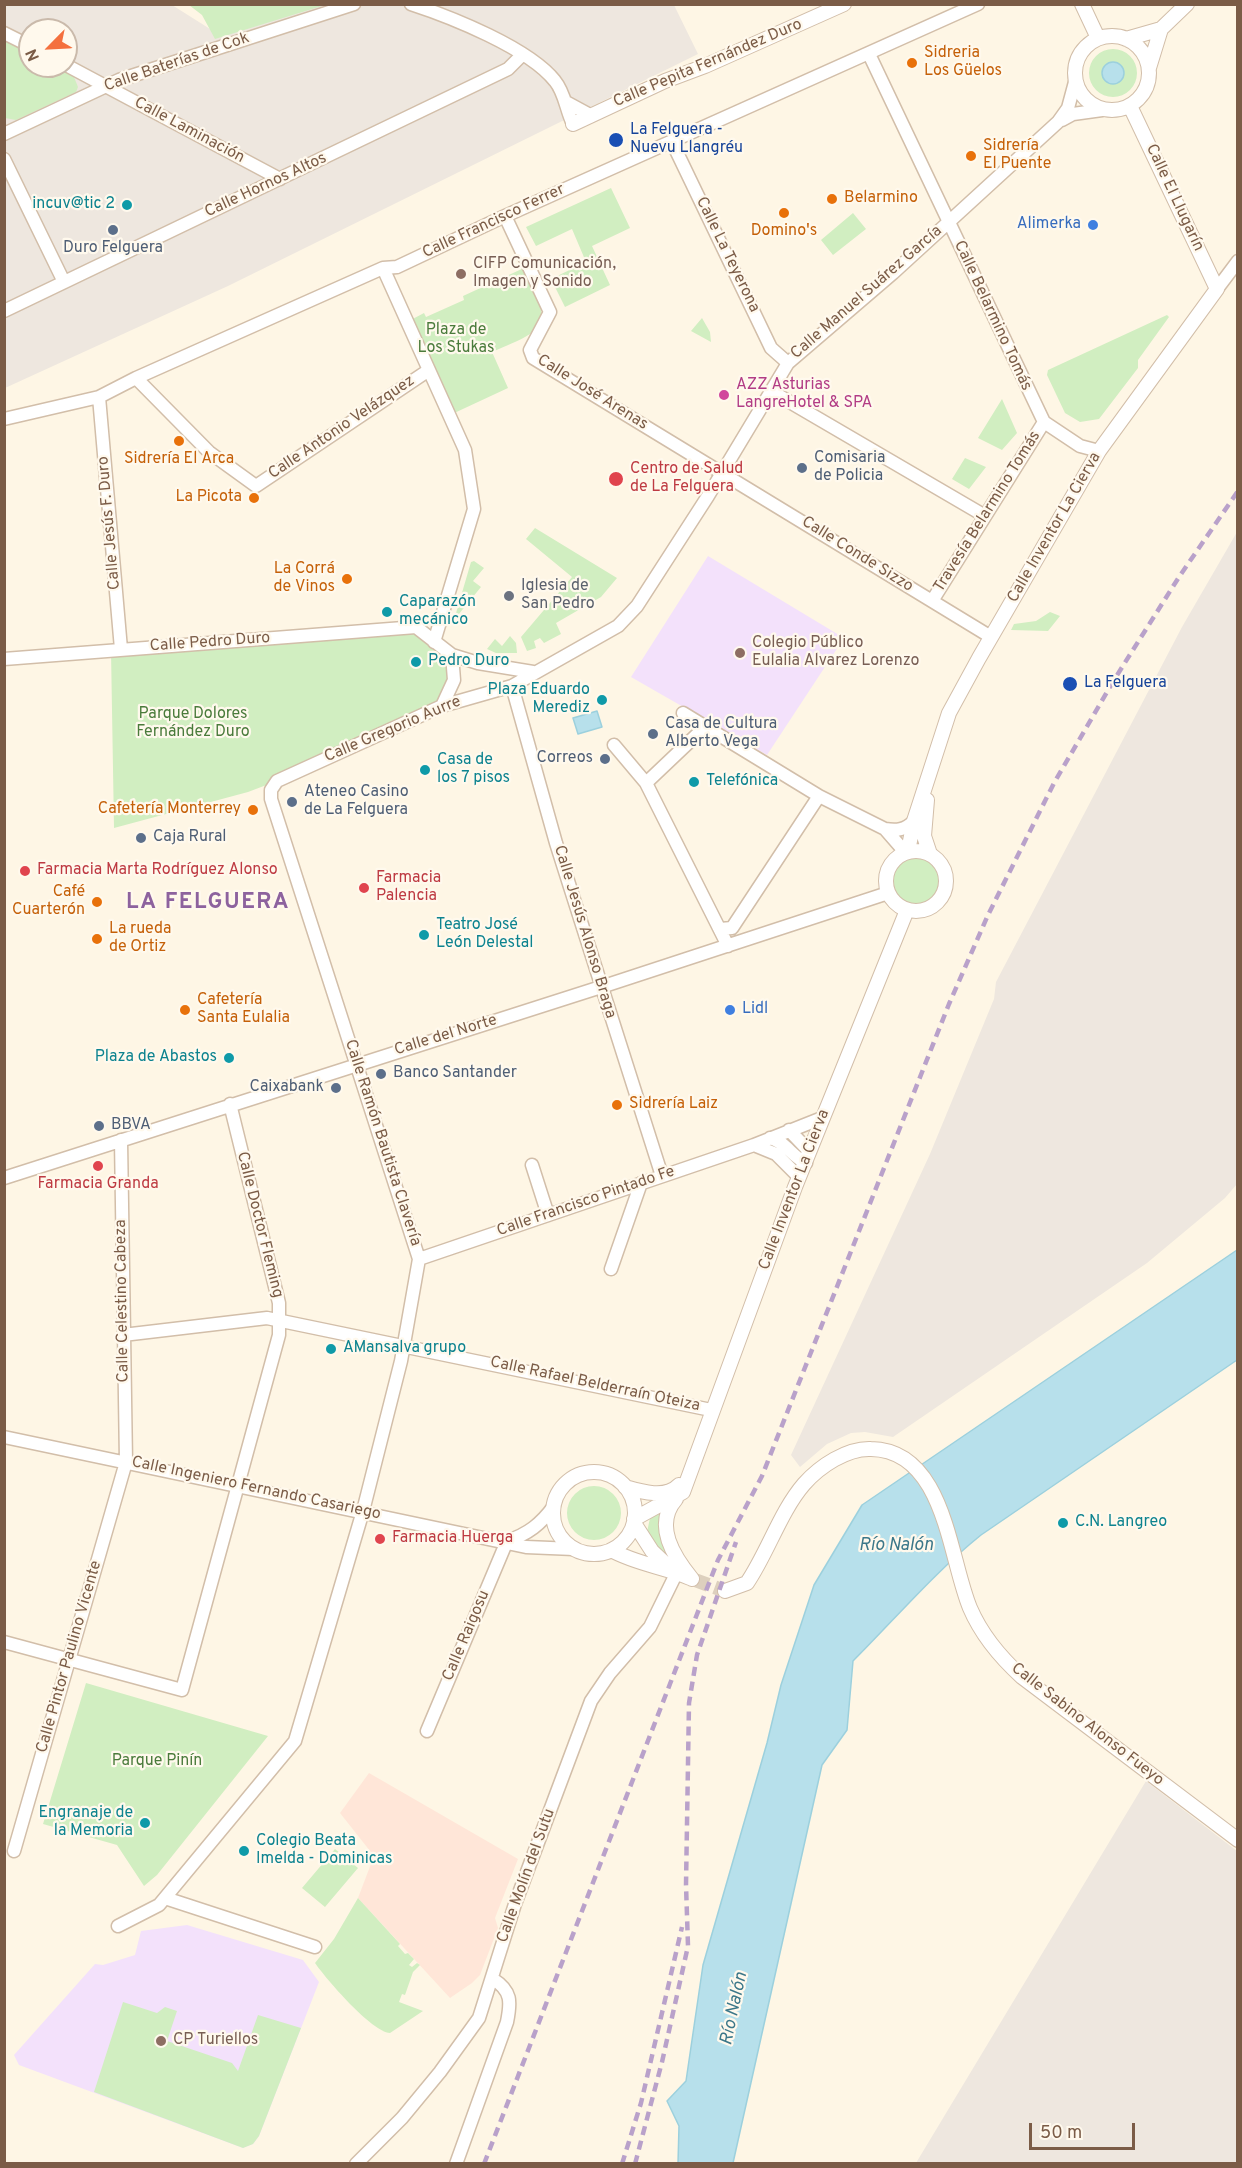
<!DOCTYPE html>
<meta charset="utf-8">
<style>
body{margin:0}
#map{position:relative;width:1242px;height:2168px;overflow:hidden;background:#fef6e5;font-family:Overpass,sans-serif}
canvas{display:block}
.frame{position:absolute;inset:0;border:6px solid #7b5c47;pointer-events:none}
.north{position:absolute;left:18px;top:18px;width:60px;height:60px;box-sizing:border-box;background:#fff9ed;border:2px solid #cabaab;border-radius:50%;rotate:246deg;font-size:16px;font-weight:700;line-height:24px;text-align:center;color:#7b5c47}
.north::after{content:'';display:block;margin:auto;width:21px;height:27px;background:#f4703e;clip-path:polygon(50% 0,100% 100%,50% 72%,0 100%)}
.scale{position:absolute;left:1029px;top:2123px;width:106px;height:27px;box-sizing:border-box;border:3px solid #7b5c47;border-top:0;padding-left:8px;font-size:18px;line-height:21px;white-space:nowrap;color:#7b5c47;-webkit-text-stroke:4px #fff9ed;paint-order:stroke}
</style>
<div id="map">
<canvas width="1242" height="2168"></canvas>
<div class="frame"></div>
<div class="north">N</div>
<div class="scale">50 m</div>
</div>
<script>
const ctx = document.querySelector('canvas').getContext('2d');
ctx.lineJoin = 'round';
function fill(path, color) {
  ctx.fillStyle = color;
  ctx.fill(path, 'evenodd');
}
function stroke(path, color, width, dash) {
  ctx.strokeStyle = color;
  ctx.lineWidth = width;
  ctx.lineCap = dash ? 'butt' : 'round';
  ctx.setLineDash(dash || []);
  ctx.stroke(path);
}
function write(font, color, halo, rows, align = 'center') {
  ctx.font = font + ' Overpass,sans-serif';
  ctx.lineWidth = 4.5;
  ctx.setLineDash([]);
  ctx.textBaseline = 'middle';
  ctx.strokeStyle = halo;
  ctx.fillStyle = color;
  for (const [text, x, y, turn = 0] of rows) {
    ctx.save();
    ctx.translate(x, y);
    ctx.rotate((+turn || 0) * Math.PI / 180);
    ctx.textAlign = isNaN(turn) ? turn : align;
    if (halo) ctx.strokeText(text, 0, 0);
    ctx.fillText(text, 0, 0);
    ctx.restore();
  }
}
fill(new Path2D(`
 M369 1773 518 1859 495 1918 498 1928 480 1975 472 1983 450 1998 358 1898 374 1856 340 1813Z`), '#ffe6d8');
fill(new Path2D(`
 M4 5H172L218 34 322 5H674L698 54 228 286 5 388ZM30 30H66V66H30Z
 M1237 532V1184L1225 1198 1147 1263 893 1437 865 1432 851 1433 827 1444 800 1467 791 1455 930 1154 994 999 996 982 1182 627Z
 M1146 1781 1237 1851V2163H916Z`), '#eee7df');
fill(new Path2D(`
 M708 556 844 638 767 755 631 677Z
 M187 1925 303 1960 319 1982 259 2136 253 2144 243 2148 19 2065 14 2055 95 1964 103 1965 135 1955 141 1931Z`), '#f3e1fb');
fill(new Path2D(`
 M189 5H325L215 39 202 15Z
 M5 41 30 54V66H53L74 77 78 87 76 92 16 120 5 118Z
 M1089 73a24 24 0 1 1 48 0a24 24 0 1 1-48 0Z
 M611 188 630 228 592 246 610 285 565 307 551 279 586 262 572 229 536 246 526 227Z
 M853 213 866 229 833 255 821 240Z
 M524 268C551 326 552 327 492 352L508 388 450 415 407 322 424 313 426 317 464 300 463 296Z
 M1167 315 1169 317 1138 360V368L1099 419 1080 422 1065 413 1047 375 1048 370Z
 M702 318 710 332 711 342 691 331Z
 M1002 399 1017 433 1002 450 978 438Z
 M965 458 986 467 969 489 952 479Z
 M535 528 617 578 601 597 556 623 561 634 544 643 540 638 534 641 536 648 527 651 521 637 572 577 526 539Z
 M474 561 484 568 473 581 481 587 454 620 471 562Z
 M1050 612 1060 616 1048 631 1011 630 1014 624 1036 621Z
 M416 627 453 664 442 706 277 781 248 792 114 828 111 651Z
 M510 636 516 643 517 653H496L487 649 495 639 502 646Z
 M886 881a30 30 0 1 1 60 0a30 30 0 1 1-60 0Z
 M567 1513a27 27 0 1 1 54 0a27 27 0 1 1-54 0Z
 M661 1511 660 1536 668 1557 655 1547 647 1532 650 1518Z
 M86 1683 268 1736 157 1875 144 1886 117 1845 43 1824Z
 M335 1849 358 1868 325 1907 302 1888Z
 M358 1898 400 1944 398 1946 405 1954 408 1953 414 1959 409 1965 412 1967 417 1963 420 1965 413 1972 405 1995 402 1994 399 2002 423 2011 390 2033C372 2032 326 1979 315 1963L334 1939Z
 M123 2002 157 2013 165 2007 177 2011 167 2041 232 2063 238 2071 258 2015 301 2028 259 2136 253 2144 243 2148 94 2092Z`), '#d1eec1');
const water = new Path2D(`
 M1102 73a11 11 0 1 1 22 0a11 11 0 1 1-22 0Z
 M597 711 602 727 578 734 573 718Z
 M1237 1250V1360L981 1535C935 1572 895 1619 853 1661L847 1730 822 1765 733 2163H678L679 2126 667 2101 686 2081 703 1965 767 1743 781 1685 814 1585 862 1505Z`);
fill(water, '#b7e0eb');
stroke(water, '#9cd0dd', 1.5);
stroke(new Path2D(`
 M695 1580 725 1591`), '#ddd0be', 14, [14, 7]);
const minor = new Path2D(`
 M411 4C451 17 529 48 555 81 565 93 566 110 573 124
 M4 33 30 46
 M869 54 1044 422 1080 446 1099 451
 M66 65 280 179
 M566 102 590 115
 M1062 120 1073 114 1102 110
 M4 134 119 80 354 4
 M672 142 771 348 788 363
 M4 159 64 282
 M505 216 550 312 530 350 533 358 991 637
 M383 268 465 450 474 509 434 642
 M1217 289 1238 261
 M4 311 508 69 523 54
 M136 378 209 452 256 486 429 370
 M771 391 985 516
 M99 397 121 649
 M4 419 99 397 136 378 383 268 397 267 505 216 978 4
 M932 601 1044 422
 M4 659 416 627 452 655 478 663 533 672
 M512 686 556 843 662 1176
 M442 706 454 680 452 655
 M683 713 819 796 885 829 905 852
 M614 745 646 783 728 946
 M646 783 705 727
 M885 829C897 831 905 830 914 821
 M720 929 732 928 819 796
 M789 1130 809 1151
 M770 1138C785 1141 792 1157 806 1163
 M754 1145 776 1154 799 1177
 M532 1165 548 1215
 M4 1178 601 987 888 893
 M419 1259 754 1145 822 1118
 M611 1269 641 1183
 M123 1335 267 1318 711 1410
 M4 1437 526 1547 574 1549
 M507 1541C528 1534 541 1524 554 1506
 M4 1642 182 1690 279 1335V1303L230 1104
 M427 1731 507 1541
 M14 1851 126 1462 121 1140
 M165 1898 315 1947
 M118 1926 159 1905 295 1741 363 1511 401 1361 419 1259 271 799V790L277 781 442 706 512 686 618 626 637 606 708 496 788 363 893 273 1058 122 1068 108 1075 82
 M356 2164 402 2118 440 2072 479 2018 515 1904 591 1701 610 1673 650 1627 677 1572
 M456 2164 507 2022C511 2002 512 1991 493 1979`);
const tertiary = new Path2D(`
 M1082 4 1098 38
 M1075 73a37 37 0 1 1 74 0a37 37 0 1 1-74 0Z
 M1126 39 1161 29 1187 4
 M1149 68 1161 29
 M573 124 665 81 705 66 844 4
 M927 800 924 836 930 854
 M886 881a30 30 0 1 1 60 0a30 30 0 1 1-60 0Z
 M908 851 914 821 949 713 979 658 1099 451 1217 289 1130 106
 M553 1513a41 41 0 1 1 82 0a41 41 0 1 1-82 0Z
 M625 1487C642 1492 666 1499 679 1485
 M676 1499C653 1525 674 1557 692 1579
 M634 1519 683 1492 795 1187 907 910
 M634 1523 652 1551 670 1568
 M611 1550C636 1564 665 1567 690 1578
 M725 1591 747 1583C768 1552 780 1512 804 1484 820 1466 847 1448 871 1449 945 1450 949 1558 970 1608 982 1636 1000 1657 1022 1677L1238 1840`);
stroke(minor, '#d2bea9', 15);
stroke(tertiary, '#d2bea9', 16);
stroke(minor, '#fff', 12);
stroke(tertiary, '#fff', 14);
stroke(new Path2D(`
 M484 2164 718 1560 762 1476 949 1004 988 915 1054 783 1114 680 1179 577 1238 491
 M622 2164 641 2103 682 1927
 M635 2164 662 2062 688 1946 686 1885 689 1703 697 1655 736 1542`), '#b9a1ca', 4.5, [9, 6]);
for (const [x, y, r, color] of [
 [912,63,6,"#e8710a"],
 [616,140,8,"#1a4fb4"],
 [971,156,6,"#e8710a"],
 [832,199,6,"#e8710a"],
 [127,205,6,"#0f9aa8"],
 [784,213,6,"#e8710a"],
 [1093,225,6,"#3f7fe0"],
 [113,230,6,"#5c6f8a"],
 [461,274,6,"#8d6e63"],
 [724,395,6,"#d1479c"],
 [179,441,6,"#e8710a"],
 [802,468,6,"#5c6f8a"],
 [616,479,8,"#e0444e"],
 [254,498,6,"#e8710a"],
 [347,579,6,"#e8710a"],
 [509,596,6,"#6b7280"],
 [387,612,6,"#0f9aa8"],
 [740,653,6,"#8d6e63"],
 [416,662,6,"#0f9aa8"],
 [1070,684,8,"#1a4fb4"],
 [602,700,6,"#0f9aa8"],
 [653,734,6,"#5c6f8a"],
 [605,759,6,"#5c6f8a"],
 [425,770,6,"#0f9aa8"],
 [694,782,6,"#0f9aa8"],
 [292,802,6,"#5c6f8a"],
 [253,810,6,"#e8710a"],
 [141,838,6,"#5c6f8a"],
 [25,871,6,"#e0444e"],
 [364,888,6,"#e0444e"],
 [97,902,6,"#e8710a"],
 [424,935,6,"#0f9aa8"],
 [97,939,6,"#e8710a"],
 [185,1010,6,"#e8710a"],
 [730,1010,6,"#3f7fe0"],
 [229,1058,6,"#0f9aa8"],
 [381,1074,6,"#5c6f8a"],
 [336,1088,6,"#5c6f8a"],
 [617,1105,6,"#e8710a"],
 [99,1126,6,"#5c6f8a"],
 [98,1166,6,"#e0444e"],
 [331,1349,6,"#0f9aa8"],
 [1063,1523,6,"#0f9aa8"],
 [380,1539,6,"#e0444e"],
 [145,1823,6,"#0f9aa8"],
 [244,1851,6,"#0f9aa8"],
 [161,2041,6,"#8d6e63"]
]) {
  const dot = new Path2D();
  dot.arc(x, y, r, 0, 2 * Math.PI);
  ctx.fillStyle = color;
  ctx.fill(dot);
  stroke(dot, '#fff9ed', 2);
}
write('16px', '#c56008', '#fff9ed', [
 ["Sidreria",924,54],
 ["Los Güelos",924,72],
 ["Sidrería",983,147],
 ["El Puente",983,165],
 ["Belarmino",844,199],
 ["Domino's",784,232,"center"],
 ["Sidrería El Arca",179,460,"center"],
 ["La Picota",242,498,"right"],
 ["La Corrá",335,570,"right"],
 ["de Vinos",335,588,"right"],
 ["Cafetería Monterrey",241,810,"right"],
 ["Café",85,893,"right"],
 ["Cuarterón",85,911,"right"],
 ["La rueda",109,930],
 ["de Ortiz",109,948],
 ["Cafetería",197,1001],
 ["Santa Eulalia",197,1019],
 ["Sidrería Laiz",629,1105]
], 'left');
write('16px', '#7b5c47', '#fff9ed', [
 ["Calle Baterías de Cok",177,63,-19],
 ["Calle Pepita Fernández Duro",708,64,-23],
 ["Calle Laminación",189,131,28],
 ["Calle Hornos Altos",266,186,-25],
 ["Calle El Llugarín",1174,198,65],
 ["Calle Francisco Ferrer",494,222,-25],
 ["Calle La Teyerona",727,255,64],
 ["Calle Manuel Suárez García",867,293,-41],
 ["Calle Belarmino Tomás",992,316,65],
 ["Calle José Arenas",592,393,32],
 ["Calle Antonio Velázquez",342,428,-34],
 ["Travesía Belarmino Tomás",988,512,-58],
 ["Calle Jesús F. Duro",110,523,-95],
 ["Calle Inventor La Cierva",1055,528,-60],
 ["Calle Conde Sizzo",857,555,32],
 ["Calle Pedro Duro",210,643,-4],
 ["Calle Gregorio Aurre",393,730,-23],
 ["Calle Jesús Alonso Braga",584,932,73],
 ["Calle del Norte",446,1036,-17],
 ["Calle Ramón Bautista Clavería",382,1143,72],
 ["Calle Inventor La Cierva",795,1190,-69],
 ["Calle Francisco Pintado Fe",586,1202,-19],
 ["Calle Doctor Fleming",259,1225,76],
 ["Calle Celestino Cabeza",123,1301,-91],
 ["Calle Rafael Belderraín Oteiza",595,1385,12],
 ["Calle Ingeniero Fernando Casariego",256,1489,12],
 ["Calle Raigosu",467,1636,-67],
 ["Calle Pintor Paulino Vicente",70,1657,-74],
 ["Calle Sabino Alonso Fueyo",1087,1725,38],
 ["Calle Molín del Sutu",527,1876,-70]
]);
write('16px', '#164399', '#fff9ed', [
 ["La Felguera -",630,131],
 ["Nuevu Llangréu",630,149],
 ["La Felguera",1084,684]
], 'left');
write('16px', '#0d838f', '#fff9ed', [
 ["incuv@tic 2",115,205,"right"],
 ["Caparazón",399,603],
 ["mecánico",399,621],
 ["Pedro Duro",428,662],
 ["Plaza Eduardo",590,691,"right"],
 ["Merediz",590,709,"right"],
 ["Casa de",437,761],
 ["los 7 pisos",437,779],
 ["Telefónica",706,782],
 ["Teatro José",436,926],
 ["León Delestal",436,944],
 ["Plaza de Abastos",217,1058,"right"],
 ["AMansalva grupo",343,1349],
 ["C.N. Langreo",1075,1523],
 ["Engranaje de",133,1814,"right"],
 ["la Memoria",133,1832,"right"],
 ["Colegio Beata",256,1842],
 ["Imelda - Dominicas",256,1860]
], 'left');
write('16px', '#366cbe', '#fff9ed', [
 ["Alimerka",1081,225],
 ["Lidl",742,1010,"left"]
], 'right');
write('16px', '#4e5e75', '#fff9ed', [
 ["Duro Felguera",113,249,"center"],
 ["Comisaria",814,459],
 ["de Policia",814,477],
 ["Casa de Cultura",665,725],
 ["Alberto Vega",665,743],
 ["Correos",593,759,"right"],
 ["Ateneo Casino",304,793],
 ["de La Felguera",304,811],
 ["Caja Rural",153,838],
 ["Banco Santander",393,1074],
 ["Caixabank",324,1088,"right"],
 ["BBVA",111,1126]
], 'left');
write('16px', '#785e54', '#fff9ed', [
 ["CIFP Comunicación,",473,265],
 ["Imagen y Sonido",473,283],
 ["Colegio Público",752,644],
 ["Eulalia Alvarez Lorenzo",752,662],
 ["CP Turiellos",173,2041]
], 'left');
write('16px', '#4a7b3b', '#fff9ed', [
 ["Plaza de",456,331],
 ["Los Stukas",456,349],
 ["Parque Dolores",193,715],
 ["Fernández Duro",193,733],
 ["Parque Pinín",157,1762]
]);
write('16px', '#b23c85', '#fff9ed', [
 ["AZZ Asturias",736,386],
 ["LangreHotel & SPA",736,404]
], 'left');
write('16px', '#be3a42', '#fff9ed', [
 ["Centro de Salud",630,470],
 ["de La Felguera",630,488],
 ["Farmacia Marta Rodríguez Alonso",37,871],
 ["Farmacia",376,879],
 ["Palencia",376,897],
 ["Farmacia Granda",98,1185,"center"],
 ["Farmacia Huerga",392,1539]
], 'left');
write('16px', '#5b616d', '#fff9ed', [
 ["Iglesia de",521,587],
 ["San Pedro",521,605]
], 'left');
write('italic 18px', '#3b7789', '#fff9ed', [
 ["Río Nalón",896,1546],
 ["Río Nalón",735,2009,-78]
]);
ctx.letterSpacing = '1.5px';
write('bold 22px', '#8d629e', '#fff9ed', [
 ["LA FELGUERA",208,904]
]);
ctx.letterSpacing = '0px';
</script>
